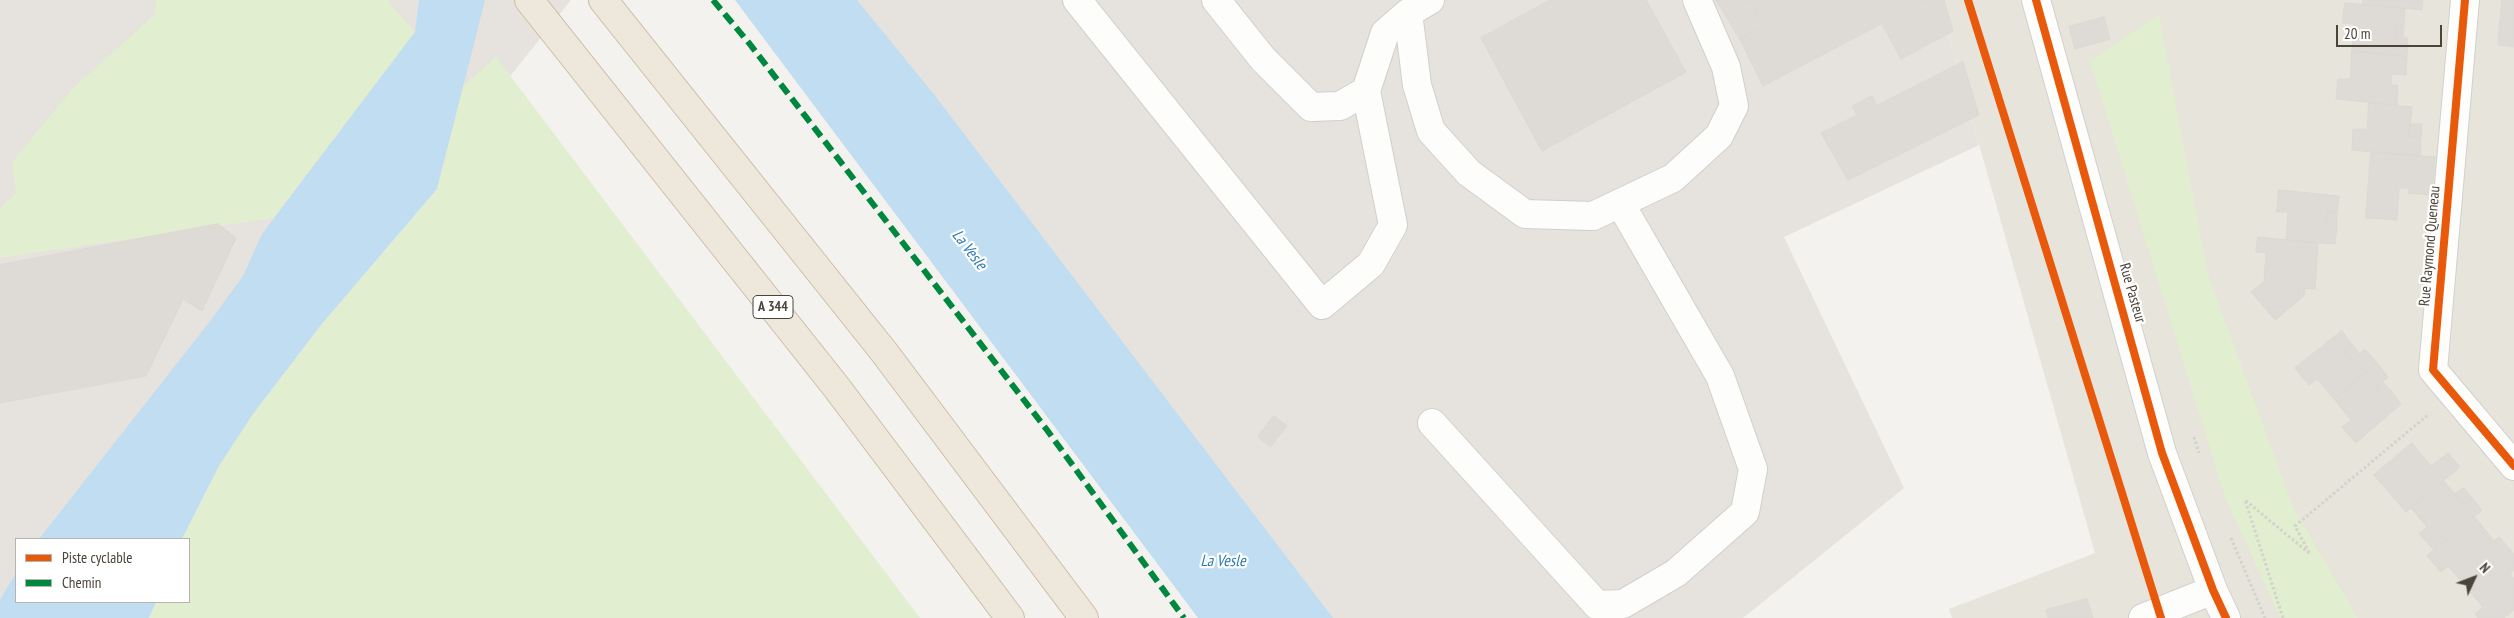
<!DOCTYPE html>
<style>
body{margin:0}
#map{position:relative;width:2514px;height:618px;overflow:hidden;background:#f4f2ee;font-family:"PT Sans Narrow",sans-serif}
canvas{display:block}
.legend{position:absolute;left:15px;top:538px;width:175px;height:65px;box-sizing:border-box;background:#fff;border:1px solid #b7b4b0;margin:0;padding:6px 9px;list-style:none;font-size:15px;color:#4b4439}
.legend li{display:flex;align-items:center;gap:10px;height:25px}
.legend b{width:25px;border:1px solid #b7b4b0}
.north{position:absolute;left:2449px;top:553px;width:50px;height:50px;-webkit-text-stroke:4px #fff;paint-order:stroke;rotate:47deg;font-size:14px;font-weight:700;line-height:20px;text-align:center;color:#4b4439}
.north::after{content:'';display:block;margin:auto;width:18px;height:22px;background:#4b4439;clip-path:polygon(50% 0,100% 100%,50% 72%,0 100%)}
.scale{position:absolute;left:2336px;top:25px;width:106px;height:22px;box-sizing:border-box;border:2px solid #4b4439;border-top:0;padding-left:6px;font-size:15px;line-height:18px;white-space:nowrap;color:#4b4439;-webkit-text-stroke:4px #fff;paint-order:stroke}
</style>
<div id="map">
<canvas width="2514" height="618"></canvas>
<ul class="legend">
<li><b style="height:6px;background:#e8590c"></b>Piste cyclable</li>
<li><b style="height:6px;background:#00873e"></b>Chemin</li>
</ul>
<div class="north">N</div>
<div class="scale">20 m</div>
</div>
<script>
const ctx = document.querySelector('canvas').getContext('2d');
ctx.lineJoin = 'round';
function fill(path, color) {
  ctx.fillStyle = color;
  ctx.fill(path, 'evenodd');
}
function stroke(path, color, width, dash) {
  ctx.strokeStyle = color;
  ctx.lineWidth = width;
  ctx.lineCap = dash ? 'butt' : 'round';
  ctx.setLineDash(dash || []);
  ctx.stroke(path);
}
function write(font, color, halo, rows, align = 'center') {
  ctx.font = font + ' "PT Sans Narrow",sans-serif';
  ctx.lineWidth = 4.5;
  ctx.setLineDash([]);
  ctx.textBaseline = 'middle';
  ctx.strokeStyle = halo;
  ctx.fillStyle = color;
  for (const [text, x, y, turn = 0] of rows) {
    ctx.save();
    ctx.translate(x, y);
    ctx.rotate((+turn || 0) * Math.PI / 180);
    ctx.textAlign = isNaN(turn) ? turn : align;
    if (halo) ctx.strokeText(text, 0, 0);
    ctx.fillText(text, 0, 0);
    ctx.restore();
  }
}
fill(new Path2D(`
 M1938 0H2514V618H1952L1949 609 2095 553Z`), '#e7e4dc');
fill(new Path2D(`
 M0 0H571L141 539H16V602L0 611Z
 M803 0H1938L1979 145 1784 237 1904 488 1743 618H1279Z`), '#e6e2de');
fill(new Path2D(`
 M156 0H387L415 32 274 218 0 258V208L16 193 12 162 73 88 154 15Z
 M2159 15 2208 275 2293 507 2358 618H2280L2225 497 2090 61Z
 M496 57 920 618H149L156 602H189V539H182L219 466 253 414 321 325 437 189 463 86Z`), '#e1eecf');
fill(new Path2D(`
 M419 0H485L437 189 321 325 253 414 219 466 182 539H39L211 320 243 276 262 234 415 32Z
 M735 0H857L936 97 1333 618H1198Z
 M16 573V602H156L149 618H0V600Z`), '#c0ddf1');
const building = new Path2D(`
 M1550 0H1646L1686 72 1542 151 1481 38Z
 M1716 0H1750L1764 27 1740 39Z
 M1750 0H1927L1763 86 1740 39 1764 27Z
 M1927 0H1944L1953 31 1901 59 1882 24Z
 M2363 0H2423L2422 10 2363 4Z
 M2502 0H2514V47L2498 45Z
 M2345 3 2405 8 2404 25 2396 24 2395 38H2408L2407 56 2352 51 2354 24 2343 23Z
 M2104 17 2110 39 2075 49 2069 27Z
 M2396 24 2404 25 2403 38H2395Z
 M2352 51 2407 56 2406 75 2392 74 2391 85H2398L2397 105 2336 99 2338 79H2350Z
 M1963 62 1979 115 1848 180 1821 133 1857 115 1852 106 1872 96 1877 105Z
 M2369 103 2412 107 2409 136 2421 138 2420 156 2352 150 2353 129H2367Z
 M2410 124H2422L2421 138 2409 136Z
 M2371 152 2435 157 2432 195 2408 193 2409 188H2399L2397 220 2366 218Z
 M2279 190 2339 196 2337 212 2328 211 2326 225H2337L2335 244 2286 240 2288 212H2277Z
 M2328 211 2337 212V225H2326Z
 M218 224 236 238 202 311 183 299 146 376 0 403V265Z
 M2258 237 2318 243 2315 289 2298 288V301L2275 320 2251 292 2264 282 2266 253 2256 252Z
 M2298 288H2305L2304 296 2298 301Z
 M2342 331 2352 344 2345 351 2352 360 2365 349 2377 363 2334 399 2317 379 2309 385 2295 368Z
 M2352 344 2360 354 2352 360 2345 351Z
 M2377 363 2388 377 2376 388 2383 397 2391 391 2401 404 2356 443 2342 427 2351 420 2334 399Z
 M2383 382 2391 391 2383 397 2376 388Z
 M1274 416 1287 426 1270 447 1258 437Z
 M2412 443 2431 466 2448 453 2460 467 2406 512 2374 475Z
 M2444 481 2463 504 2472 498 2482 510 2434 550 2419 534 2427 527 2411 508Z
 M2464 488 2472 498 2463 504 2455 494Z
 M2474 516 2486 531 2479 537 2487 546 2499 537 2511 550 2466 587 2448 566 2441 572 2427 556Z
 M2486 531 2494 541 2487 546 2479 537Z
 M2511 550 2514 554V570L2510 574 2514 579V610L2504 618H2478L2475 614 2483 607 2466 587Z
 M2087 599 2093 618H2048L2046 610Z`);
fill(building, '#dedbd6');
stroke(building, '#dcd9d4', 1);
const minor = new Path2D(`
 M1077 0 1322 305 1371 264 1393 225 1366 91
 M1216 0 1263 59 1311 107 1340 106 1366 91 1385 33 1408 13 1430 0
 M2036 0 2162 453 2213 590 2226 618
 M2465 0 2433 370 2514 466
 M1408 13 1417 85 1431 131 1469 173 1525 214 1593 216 1673 178 1719 136 1734 106 1726 67 1697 0
 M1432 423 1597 605 1623 604 1676 573 1745 512 1753 469 1720 376 1620 203
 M2143 618 2213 590`);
const highway = new Path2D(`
 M529 0 837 388 1010 618
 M603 0 884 352 1084 618`);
stroke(minor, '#d2d0cb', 30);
stroke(highway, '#ccbfa9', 30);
stroke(new Path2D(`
 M2194 437 2199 453
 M2231 538 2265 618
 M2283 618 2245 500 2310 554 2295 526 2429 414`), '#d3d2cc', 3, [2.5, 2.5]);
stroke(minor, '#fdfdfc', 28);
stroke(highway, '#ede8db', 28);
stroke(new Path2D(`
 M713 0 749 43 1047 430 1184 618`), '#00873e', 6, [12, 6]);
stroke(new Path2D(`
 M1968 0 2161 618
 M2036 0 2162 453 2213 590 2226 618
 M2465 0 2433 370 2514 466`), '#e8590c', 8);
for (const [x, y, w] of [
 [773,307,40]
]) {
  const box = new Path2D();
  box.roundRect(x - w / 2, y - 11.5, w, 23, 4);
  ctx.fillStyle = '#fff';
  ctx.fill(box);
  stroke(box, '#4b4439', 1);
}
write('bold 14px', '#4b4439', null, [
 ["A 344",773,307]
]);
write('15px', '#4b4439', '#fff', [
 ["Rue Raymond Queneau",2430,246,-85],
 ["Rue Pasteur",2132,293,74]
]);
write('italic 16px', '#2e7ab2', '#fff', [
 ["La Vesle",969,250,52],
 ["La Vesle",1223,561]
]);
</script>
